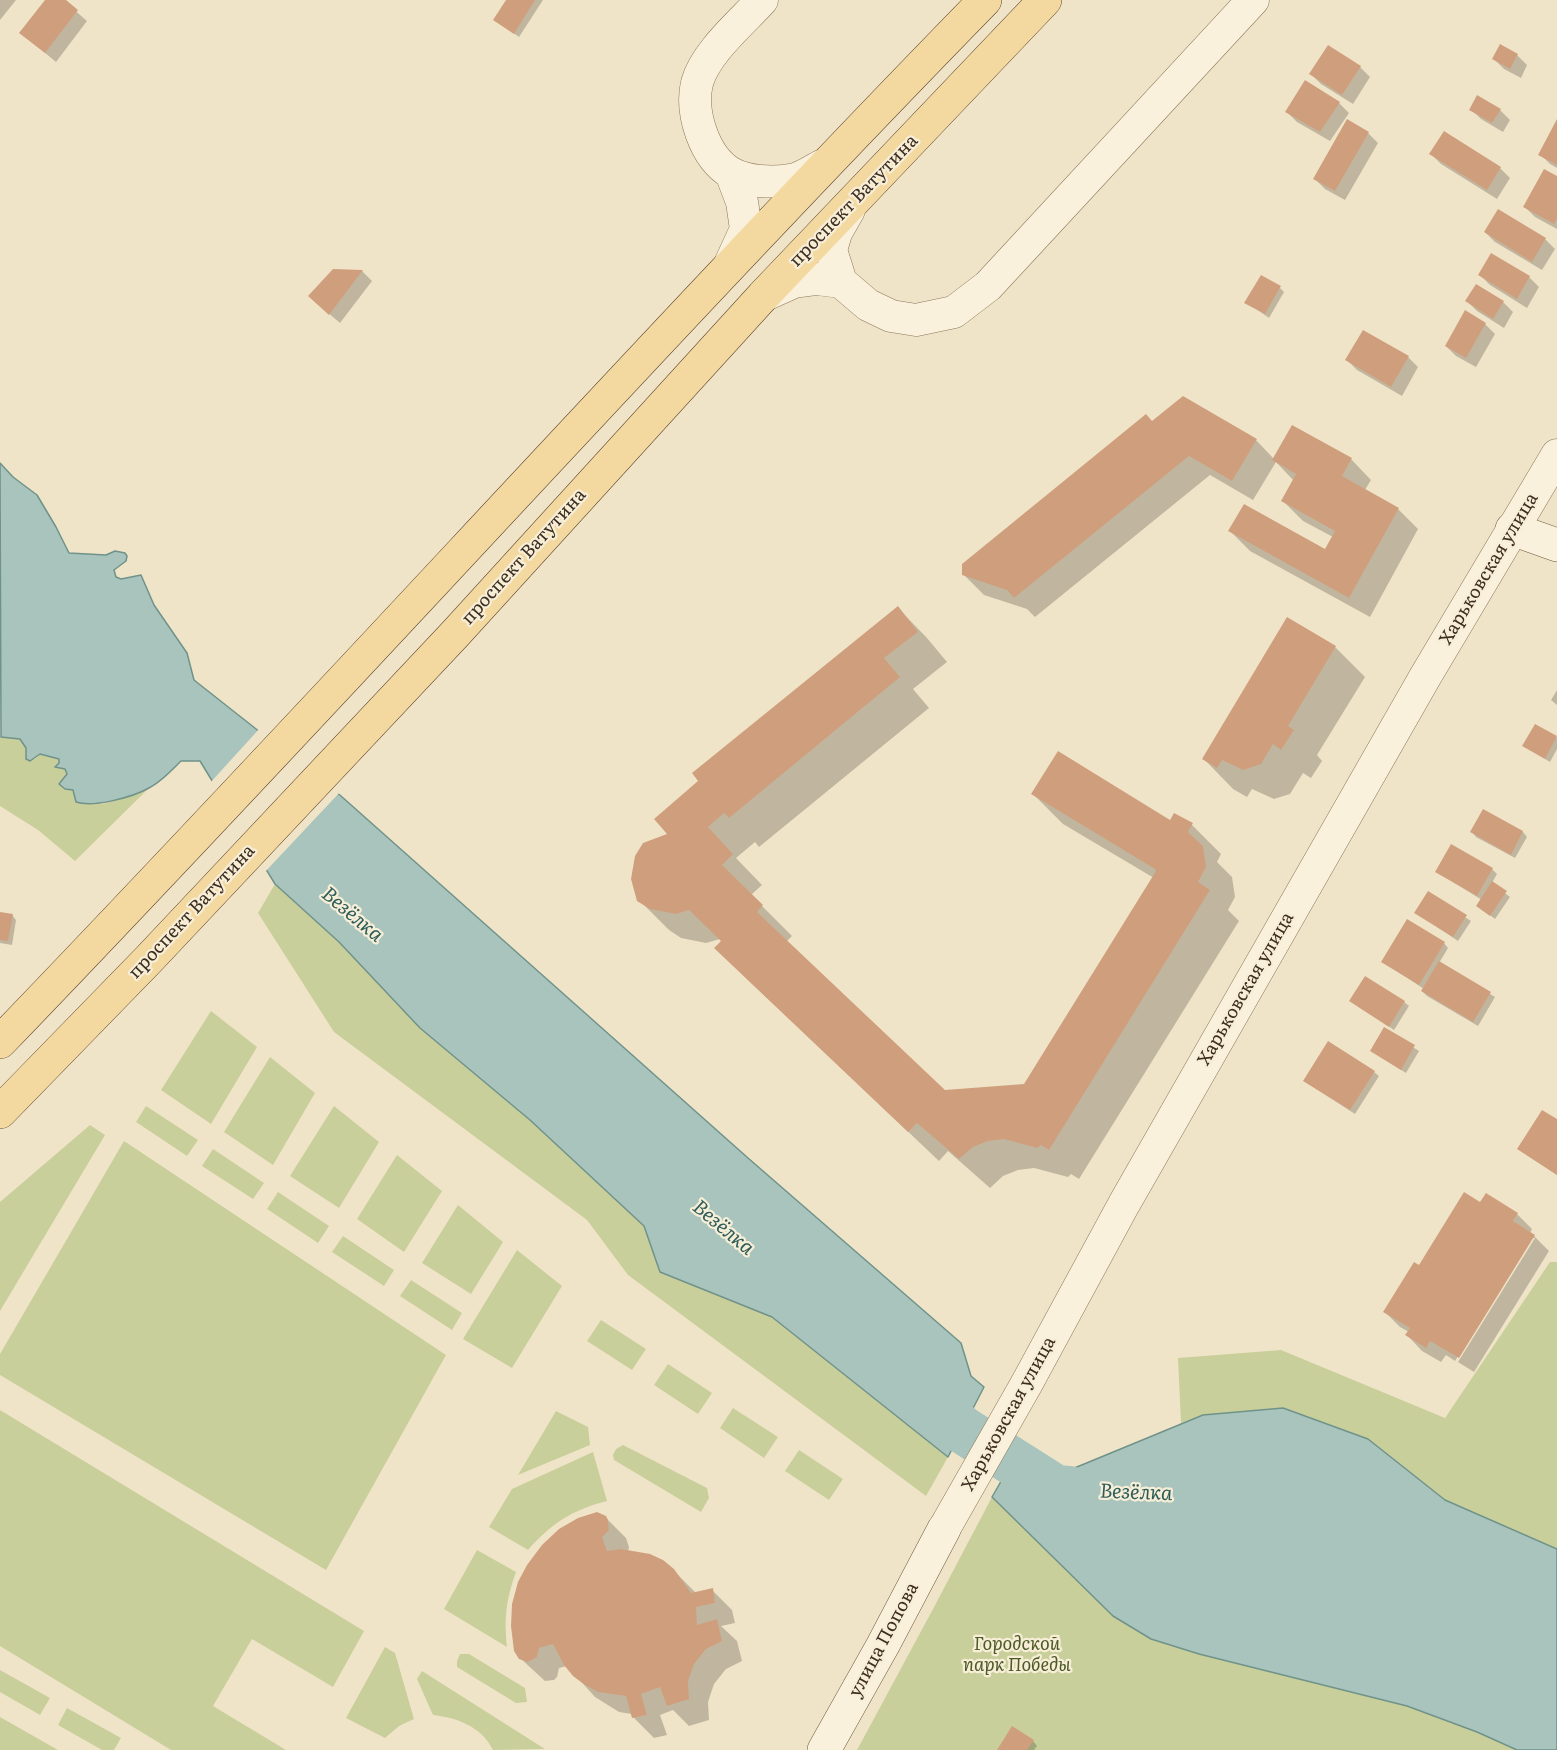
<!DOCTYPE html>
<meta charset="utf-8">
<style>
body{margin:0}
canvas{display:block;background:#f0e4c8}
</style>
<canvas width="1557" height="1750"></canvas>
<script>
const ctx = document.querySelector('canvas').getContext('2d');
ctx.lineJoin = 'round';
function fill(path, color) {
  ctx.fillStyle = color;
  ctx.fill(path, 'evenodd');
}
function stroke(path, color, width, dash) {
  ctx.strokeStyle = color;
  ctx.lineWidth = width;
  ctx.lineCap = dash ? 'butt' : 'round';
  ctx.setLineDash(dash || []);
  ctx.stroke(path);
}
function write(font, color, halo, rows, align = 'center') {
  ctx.font = font + ' Literata,serif';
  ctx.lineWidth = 4.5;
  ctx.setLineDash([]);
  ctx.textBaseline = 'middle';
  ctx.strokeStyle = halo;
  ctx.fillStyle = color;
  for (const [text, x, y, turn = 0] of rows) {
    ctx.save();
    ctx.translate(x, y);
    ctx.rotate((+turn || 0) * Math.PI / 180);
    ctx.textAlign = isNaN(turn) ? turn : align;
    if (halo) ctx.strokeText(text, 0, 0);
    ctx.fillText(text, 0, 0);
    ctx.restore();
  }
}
fill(new Path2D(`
 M0 734 1 737 20 739 26 748V759H35L40 754 59 759 60 763 56 767 66 769 67 774 63 779 68 789 73 790 77 802 103 804 148 789 75 861 38 830 0 806Z
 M275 884 339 942 420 1028 530 1120 644 1226 660 1272 772 1317 948 1457 926 1496 628 1275 587 1220 334 1032 258 913Z
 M211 1011 257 1047 211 1124 161 1090Z
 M270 1057 315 1093 273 1165 224 1132Z
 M146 1106 198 1140 187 1156 136 1122Z
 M334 1106 379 1142 339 1208 290 1176Z
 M90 1125 105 1135 0 1311V1202Z
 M124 1141 446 1355 326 1570 0 1375V1354Z
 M213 1149 264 1183 253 1199 202 1166Z
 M397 1155 442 1191 404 1252 357 1219Z
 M278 1192 329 1226 318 1243 267 1209Z
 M458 1205 503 1242 471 1294 422 1263Z
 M343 1236 394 1270 384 1286 332 1252Z
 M517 1250 562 1286 512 1368 463 1339Z
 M1550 1262H1557V1549L1445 1500 1368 1439 1283 1408 1203 1415 1181 1423 1178 1358 1281 1350 1445 1418Z
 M411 1280 462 1313 452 1330 400 1296Z
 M601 1320 646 1349 632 1370 587 1341Z
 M668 1364 712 1393 698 1414 654 1385Z
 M733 1408 778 1437 764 1458 720 1428Z
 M0 1410 364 1631 333 1687 252 1639 213 1706 286 1750H171L0 1646Z
 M556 1411 588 1427 590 1445 518 1475Z
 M623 1445 707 1488 709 1498 701 1512 614 1460 613 1455 616 1449Z
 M799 1450 843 1479 829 1500 785 1471Z
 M593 1452 607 1501C572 1510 552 1523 528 1550L489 1527 512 1489Z
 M992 1497 1113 1616 1151 1639 1199 1654 1407 1706 1477 1732 1517 1750H857L933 1609Z
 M477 1550 516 1572C506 1600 504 1618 507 1647L444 1609Z
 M385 1647 395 1653 414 1719 399 1726 385 1738 346 1718Z
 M460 1654H469L525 1688 527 1702 516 1703 457 1667V1661Z
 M0 1670 50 1698 40 1715 0 1692Z
 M422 1671 545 1749 493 1750C481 1726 457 1718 433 1715L417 1679Z
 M67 1708 121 1738 114 1750H102L58 1725Z
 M0 1717 58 1750H0Z`), '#c9cf9b');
const water = new Path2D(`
 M0 463 13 477 37 495 56 527 69 553 106 555 115 551 125 553 127 556 126 561 114 570 116 577 121 579 141 575 154 605 187 653 194 680 341 796 748 1158 961 1343 971 1376 984 1387 948 1457 772 1317 660 1272 644 1226 530 1120 420 1028 339 942 275 884 200 761H181C171 771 161 782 149 788 133 797 93 808 76 802L73 790 65 789 59 784 67 774 65 769 55 767 59 763V759L40 754 30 761 26 759V748L20 739 1 737Z
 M1283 1408 1368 1439 1445 1500 1557 1549V1750H1517L1477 1732 1407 1706 1199 1654 1151 1639 1113 1616 992 1497 1019 1450 1048 1466 1072 1469 1203 1415Z`);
fill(water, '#a9c4bc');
stroke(water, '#6f938a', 1.5);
fill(new Path2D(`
 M260 728 341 791 264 873 210 783Z`), '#f0e4c8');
fill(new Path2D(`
 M0 0H16L0 20Z
 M46 0H63L87 21 56 62 21 33Z
 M508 0H543L519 37 495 20Z
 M1517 55 1527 65 1521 78 1504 69 1494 59Z
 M1360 67 1370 77 1353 104 1321 84 1311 74Z
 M1305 82 1339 103 1349 113 1330 141 1297 122 1287 112Z
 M1471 109 1500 110 1510 120 1503 132 1481 119Z
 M1557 123V168L1550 164 1540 154Z
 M1368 133 1378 143 1345 200 1325 189 1315 179Z
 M1431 154 1500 168 1510 178 1497 199 1441 164Z
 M1557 178V229L1535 217 1525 207Z
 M1485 232 1545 239 1555 249 1542 270 1495 242Z
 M1492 255 1529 277 1539 287 1527 308 1490 285 1480 275Z
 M334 270 362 271 372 281 340 323 320 306Z
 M1280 288 1284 292 1269 318 1246 302Z
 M1467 301 1503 302 1513 312 1504 328 1477 311Z
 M1485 324 1495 334 1476 367 1456 356 1446 346Z
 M1364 332 1408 357 1418 367 1402 396 1357 370 1347 360Z
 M1152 422 1256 440 1274 459H1351L1371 480 1365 490 1398 509 1418 529 1370 617 1250 551 1230 531 1326 551 1333 537 1303 521 1283 501 1294 481 1276 462 1253 500 1210 475 1035 617 1027 609 984 595 963 574Z
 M898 608 927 638 947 662 913 689 929 708 759 847 755 842 736 858 762 885 751 895 792 936 786 942 944 1091 1025 1085 1154 878 1063 824 1033 794 1170 822 1192 825 1221 854 1217 862 1232 877 1235 897 1228 910 1239 921 1079 1179 1071 1174 1068 1177 1034 1168 1018 1170 1003 1176 990 1188 948 1151 939 1161 746 978 720 939 706 943 681 938 669 930 639 900 669 834Z
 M1335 647 1365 677 1317 755 1322 761 1311 778 1303 773 1290 794 1274 799 1252 789 1247 797 1233 789 1204 759Z
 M1557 690V705L1551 700Z
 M1535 726 1557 738V749L1550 762 1524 746Z
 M1483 811 1523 832 1527 837 1515 858 1476 837 1472 832Z
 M1452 846 1492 869 1497 874 1492 883 1510 897 1495 919 1478 906 1482 900 1437 872Z
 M1428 893 1471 921 1458 941 1416 913Z
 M0 914 12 915 16 920 12 945 0 943Z
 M1444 943 1448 948 1439 963 1495 997 1478 1026 1427 996 1422 991 1424 989 1383 962Z
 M1351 1001 1404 1002 1409 1006 1394 1030Z
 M1384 1029 1419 1051 1406 1073 1371 1051Z
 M1374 1072 1379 1076 1355 1114 1310 1085Z
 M1557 1121V1175L1518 1149Z
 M1481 1205 1517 1214 1532 1229 1530 1233 1534 1236 1549 1251 1474 1372 1458 1362 1535 1238H1532L1455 1361 1446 1355 1441 1362 1422 1351 1407 1335 1409 1332 1400 1327 1385 1312 1419 1267Z
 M605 1517 626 1538 629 1547 628 1552 673 1570 696 1593 712 1590 732 1610 735 1623 721 1626 737 1641 742 1661 726 1669 714 1684 708 1702 709 1720 689 1726 673 1710 660 1715 667 1735 654 1738 634 1718 632 1714 619 1712 595 1697 567 1666 559 1668 557 1677 554 1680 545 1681 520 1658Z
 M1033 1741 1037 1746 1034 1750H998Z`), '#0003');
stroke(new Path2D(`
 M913 1389 963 1430 1056 1489 1069 1490`), '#a9c4bc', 48);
fill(new Path2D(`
 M45 0H66L78 10 45 53 19 33Z
 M506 0H535L514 34 493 20Z
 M1500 44 1518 54 1510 69 1492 59Z
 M1328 45 1361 66 1342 95 1309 74Z
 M1305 80 1340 102 1320 132 1285 112Z
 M1477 95 1501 109 1492 123 1469 110Z
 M1347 119 1369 132 1335 191 1313 179Z
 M1557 119V165L1538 155Z
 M1444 131 1501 167 1487 190 1429 154Z
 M1544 169 1557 176V219L1554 224 1523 207Z
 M1498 209 1546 238 1532 262 1484 232Z
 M1491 253 1530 276 1517 299 1478 275Z
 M333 269 363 270 329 315 308 296Z
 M1261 275 1281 286 1265 314 1244 303Z
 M1476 284 1504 301 1493 319 1465 301Z
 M1465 310 1486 323 1466 358 1445 346Z
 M1363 330 1409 356 1391 387 1345 360Z
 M1183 396 1257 439 1232 481 1189 456 1014 598 1007 590 962 575V564L1146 414 1152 421Z
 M1292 425 1352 458 1342 476 1399 508 1349 598 1228 531 1244 504 1325 549 1335 531 1281 501 1296 474 1272 460Z
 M898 606 918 632 884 658 900 677 729 818 724 813 708 827 733 854 722 865 763 905 757 912 945 1090 1024 1084 1156 871 1155 869 1031 794 1058 751 1170 820 1174 813 1193 823 1188 832 1203 846 1206 867 1198 882 1210 890 1049 1150 1041 1145 1037 1148 1004 1139 988 1141 973 1147 959 1159 917 1123 908 1132 714 948 721 941 689 910 676 914 650 909 637 901 631 879 635 856 643 843 667 834 654 819 698 781 692 773Z
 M1287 617 1336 646 1288 726 1294 730 1281 750 1273 744 1261 764 1243 770 1222 760 1217 768 1202 759Z
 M1535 724 1557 736 1545 759 1522 746Z
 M1483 809 1523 831 1511 855 1470 832Z
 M1451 844 1493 868 1477 896 1435 872Z
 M1492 881 1507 891 1490 916 1476 906Z
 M1428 891 1467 915 1453 937 1414 913Z
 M0 912 13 914 8 941 0 940Z
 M1407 919 1445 942 1419 985 1381 962Z
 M1439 961 1491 992 1473 1022 1421 991Z
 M1365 976 1405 1001 1389 1027 1349 1001Z
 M1384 1027 1415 1045 1401 1070 1370 1051Z
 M1328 1041 1375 1071 1350 1110 1303 1081Z
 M1542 1110 1557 1119V1175L1517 1149Z
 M1464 1192 1480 1202 1486 1193 1518 1213 1513 1221 1535 1235 1459 1358 1430 1341 1426 1348 1405 1335 1410 1328 1383 1312 1414 1262 1419 1265Z
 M597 1512 606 1516 608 1520 609 1530 602 1537 607 1551 621 1549 650 1554 663 1560 674 1569 691 1593 713 1588 715 1603 696 1607 697 1625 717 1619 722 1641 706 1649 694 1664 688 1681 689 1699 667 1706 660 1687 641 1694 647 1715 632 1718 626 1696 598 1692 585 1685 573 1676 564 1665 553 1644 539 1648 537 1657 528 1662 519 1659 514 1651 511 1626 512 1604 518 1582 527 1565 542 1545 559 1529 578 1518Z
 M1012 1726 1034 1740 1027 1750H997Z`), '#cf9f7d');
const street = new Path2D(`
 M762 0C741 23 705 53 697 83 690 112 704 157 731 173 747 182 772 183 790 180 801 179 813 170 823 165
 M849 210 836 233 831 250 841 282 868 305 891 316 916 320 954 312 988 286 1253 0
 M730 264 746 229 742 202 731 173
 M763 296 794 282 817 279 841 282
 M944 1529 1027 1383 1124 1204 1425 677 1557 455`);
const secondary = new Path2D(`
 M1512 529 1557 545
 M824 1750 883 1645 944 1529`);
const primary = new Path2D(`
 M0 1042C332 698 651 342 985 0
 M0 1112 149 959 455 634 763 296 1045 0`);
stroke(street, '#8d765c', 33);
stroke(secondary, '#6f573f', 34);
stroke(primary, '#5b4430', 34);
stroke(street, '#faf1dc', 32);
stroke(secondary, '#faf1dc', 33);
stroke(primary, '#f3d9a0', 33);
write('18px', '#3d2e20', '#f7eed8', [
 ["проспект Ватутина",854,201,-46],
 ["проспект Ватутина",524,557,-48],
 ["Харьковская улица",1489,569,-59],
 ["проспект Ватутина",192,912,-47],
 ["Харьковская улица",1246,989,-60],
 ["Харьковская улица",1009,1414,-61],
 ["улица Попова",884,1640,-62]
]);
write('italic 18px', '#4d5a26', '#f7eed8', [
 ["Городской",1017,1645],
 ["парк Победы",1017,1666]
]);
write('italic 20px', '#2f5d5a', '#f7eed8', [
 ["Везёлка",352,915,40],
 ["Везёлка",723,1228,40],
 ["Везёлка",1136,1493,2]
]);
</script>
